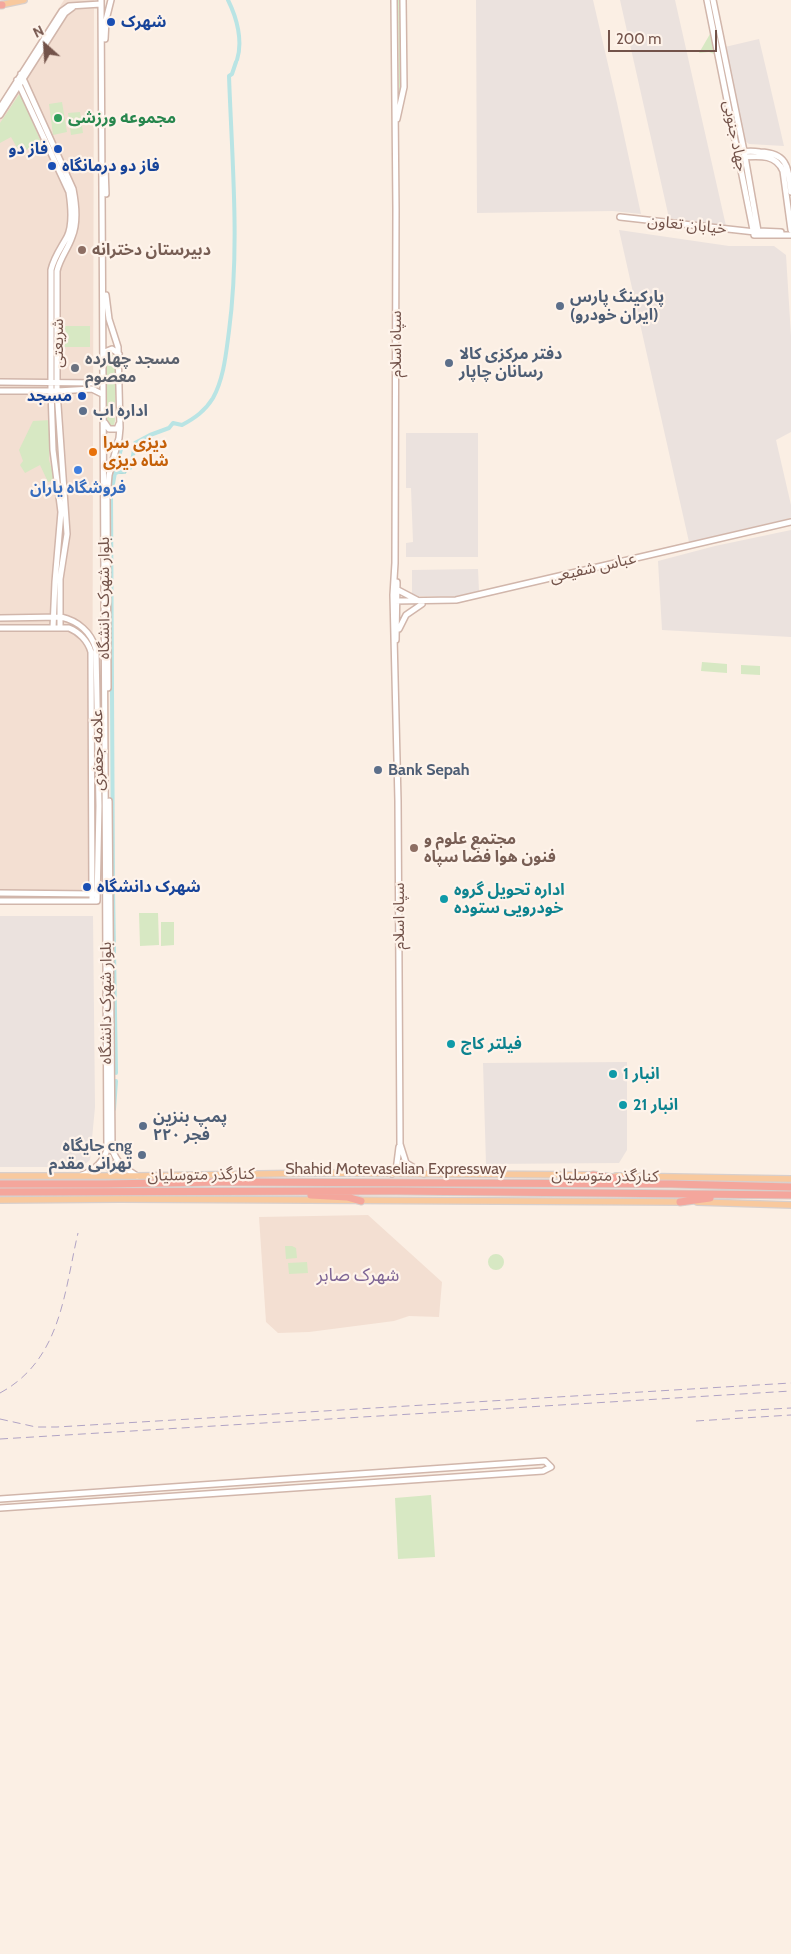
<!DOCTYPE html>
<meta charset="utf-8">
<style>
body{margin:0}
#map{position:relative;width:791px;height:1954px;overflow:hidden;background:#fbefe4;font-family:Cabin,sans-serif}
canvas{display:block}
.north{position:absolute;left:20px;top:20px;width:50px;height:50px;-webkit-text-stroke:4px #fef3ea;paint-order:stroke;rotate:334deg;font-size:14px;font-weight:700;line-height:20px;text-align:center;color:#73534a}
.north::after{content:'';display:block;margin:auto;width:18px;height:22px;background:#73534a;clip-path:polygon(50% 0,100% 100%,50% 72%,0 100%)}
.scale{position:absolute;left:608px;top:30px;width:109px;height:22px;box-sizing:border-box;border:2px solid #73534a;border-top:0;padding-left:6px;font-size:15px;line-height:18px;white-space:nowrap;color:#73534a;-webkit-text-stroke:4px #fef3ea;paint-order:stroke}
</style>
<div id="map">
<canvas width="791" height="1954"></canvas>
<div class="north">N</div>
<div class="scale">200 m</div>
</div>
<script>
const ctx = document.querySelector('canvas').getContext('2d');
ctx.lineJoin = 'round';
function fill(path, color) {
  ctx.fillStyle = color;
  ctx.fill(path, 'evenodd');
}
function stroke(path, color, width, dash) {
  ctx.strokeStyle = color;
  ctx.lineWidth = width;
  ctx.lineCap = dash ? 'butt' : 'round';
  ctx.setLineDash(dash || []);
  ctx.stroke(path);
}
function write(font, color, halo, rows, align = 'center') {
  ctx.font = font + ' Cabin,"Noto Sans Arabic",sans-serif';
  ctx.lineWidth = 4.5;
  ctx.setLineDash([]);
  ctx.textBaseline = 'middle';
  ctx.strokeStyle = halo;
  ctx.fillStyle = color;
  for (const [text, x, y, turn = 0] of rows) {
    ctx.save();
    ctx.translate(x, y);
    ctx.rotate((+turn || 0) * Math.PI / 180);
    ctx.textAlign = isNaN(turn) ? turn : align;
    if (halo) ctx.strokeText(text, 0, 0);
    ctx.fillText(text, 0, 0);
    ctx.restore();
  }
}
fill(new Path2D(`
 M64 0H94L92 894 0 891V101Z
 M368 1215 442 1282 439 1317 409 1316 394 1321 309 1332 278 1333 266 1322 259 1217Z`), '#f3dfd2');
fill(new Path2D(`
 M476 0H593L617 103 641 214 613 211 477 213Z
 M620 0H675L726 226 669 218Z
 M759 39 768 77 784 146 749 144 743 139 725 47Z
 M619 230 729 246H774L786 255 791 336V432L776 440 791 505V518L689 542Z
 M406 433H478V557H406V543L413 542 411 488H406Z
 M791 530V637L662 630 658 561 715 546Z
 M478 569 479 591 457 596H412V570Z
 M0 916H93L95 1107 90 1160 81 1167H0Z
 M627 1062V1150L619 1163 486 1164 483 1063Z`), '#ebe2de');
fill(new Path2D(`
 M398 0H401V97L399 93Z
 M710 34 714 54 709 52 699 53Z
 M20 93 41 142 20 153 11 137 0 143V123Z
 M62 102 67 132 53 135 49 104Z
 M80 112 83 133 71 135 68 113Z
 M61 326H90V347H60Z
 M109 353H112C118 364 115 406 115 421L114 425 110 426 105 418V357Z
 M51 420 49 460 55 480 48 482 40 465 25 473 20 465 23 461 19 450 33 421Z
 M702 662 727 664V673L701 671Z
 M741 665 760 666V675L741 674Z
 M139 913H158L159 945 140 946Z
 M161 922H174V945L161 946Z
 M285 1246H292L296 1248 297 1258 286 1259Z
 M488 1262a8 8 0 1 1 16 0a8 8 0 1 1-16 0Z
 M307 1262 308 1273 289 1274 288 1263Z
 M431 1495 435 1557 398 1559 395 1498Z`), '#d7e8c3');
const water = new Path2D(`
 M116 460H125L126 473 112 474Z`);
fill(water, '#b9e4e4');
stroke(water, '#9fd5d6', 1);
stroke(new Path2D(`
 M228 0C237 18 243 41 237 60
 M117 464 121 449
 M113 885 111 495 115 473 130 468 132 462 135 443 150 435 169 428 173 423 182 425C195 418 205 411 213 398 224 378 226 353 229 331 240 247 232 161 229 76L232 74 236 62
 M113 890 116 1073
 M114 1109 116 1081`), '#b9e4e4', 4);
const secondary = new Path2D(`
 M394 0 396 209 395 563 393 595 398 801 400 1144 406 1163 424 1174
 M707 0 754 235H791
 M713 0 744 151 758 231 781 232
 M105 39 106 20 111 0
 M21 74 73 189C76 204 78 223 72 237 68 249 60 258 57 271V391L67 534 60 579V627
 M17 80 69 192C71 205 73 225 67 237 61 248 54 257 51 270V391L53 450 61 512 55 582 53 628
 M0 108 62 11 69 6 101 4
 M0 115 65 13 73 7
 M397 119 404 87 403 0
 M741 152C747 151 754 151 760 152 789 153 788 169 791 192
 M743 157C759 156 776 154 783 171L791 230
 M105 167 106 194
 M620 217 755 232
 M106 295 109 319 118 347 120 428 119 438 109 475 107 497 108 688
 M104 355 107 351 112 349 119 354
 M0 382 96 383 102 378
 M0 391H57L92 389 102 394
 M105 423 109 429H117L119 424
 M398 590 417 600
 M394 601 456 600 791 522
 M0 618 61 617C78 621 91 632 96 649L99 806 97 901H0
 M0 628H69C79 632 88 641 91 652L92 901
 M399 629 406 615 422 604
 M396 640 397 582
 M109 801 112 1148C116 1163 125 1168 137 1176
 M0 893 94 894
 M105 1158V1164L109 1168 114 1167 117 1160
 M392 1174 396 1171 399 1147
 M82 1175C95 1170 103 1162 107 1150L101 0
 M0 1499 545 1461 551 1467 543 1471 0 1508`);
const primary = new Path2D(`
 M0 5 24 0
 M0 1176H137L320 1173 596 1175
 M616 1176 791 1179
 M0 1200 120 1199 683 1202
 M697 1202 791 1205`);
const highway = new Path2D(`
 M0 5H2
 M593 1175 629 1180
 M0 1184H105L219 1182 671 1184 791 1187
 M0 1192 396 1191 791 1195
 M311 1195 347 1197 361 1201
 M680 1202 710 1198`);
stroke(secondary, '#d1b6ab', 8);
stroke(primary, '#d8cfcc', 8);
stroke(highway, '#d8cfcc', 9);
stroke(secondary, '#fff', 5);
stroke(primary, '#f8c99e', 5.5);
stroke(highway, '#f4a69c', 7);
stroke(new Path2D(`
 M0 1393C61 1360 64 1293 78 1233
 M735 1411 791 1408
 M0 1419 36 1427H57L791 1383
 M696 1421 791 1415
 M0 1439 791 1391`), '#b0a3c4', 1, [8, 5]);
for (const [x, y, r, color] of [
 [111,22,5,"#1a4fb4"],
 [58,118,5,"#2e9e5b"],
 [58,149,5,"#1a4fb4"],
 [52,166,5,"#1a4fb4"],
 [82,250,5,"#8d6e63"],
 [560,306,5,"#5c6f8a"],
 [449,363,5,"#5c6f8a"],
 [75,368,5,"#6b7280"],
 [82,396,5,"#1a4fb4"],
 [83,411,5,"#5c6f8a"],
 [93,452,5,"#e8710a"],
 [78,470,5,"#3f7fe0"],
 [378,770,5,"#5c6f8a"],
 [414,848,5,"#8d6e63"],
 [87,887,5,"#1a4fb4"],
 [444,899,5,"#0f9aa8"],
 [451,1044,5,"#0f9aa8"],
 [613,1074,5,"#0f9aa8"],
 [623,1105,5,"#0f9aa8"],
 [143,1126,5,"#5c6f8a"],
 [142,1155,5,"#5c6f8a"]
]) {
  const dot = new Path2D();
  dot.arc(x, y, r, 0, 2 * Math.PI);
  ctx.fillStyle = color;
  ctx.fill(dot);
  stroke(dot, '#fef3ea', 2);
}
write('bold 16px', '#164399', '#fef3ea', [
 ["شهرک",121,22],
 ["فاز دو",48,149,"right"],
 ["فاز دو درمانگاه",62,166],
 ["مسجد",72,396,"right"],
 ["شهرک دانشگاه",97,887]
], 'left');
write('bold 16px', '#27864d', '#fef3ea', [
 ["مجموعه ورزشی",68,118]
], 'left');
write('16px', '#73534a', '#fef3ea', [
 ["جهاد جنوبی",735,136,79],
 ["خیابان تعاون",687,225,6],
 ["شریعتی",58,343,-90],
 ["سپاه اسلام",396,344,-90],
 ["عباس شفیعی",593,568,-13],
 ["بلوار شهرک دانشگاه",104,598,-90],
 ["علامه جعفری",98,750,-91],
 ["سپاه اسلام",399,916,-90],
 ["بلوار شهرک دانشگاه",106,1003,-90],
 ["Shahid Motevaselian Expressway",396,1169],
 ["کنارگذر متوسلیان",201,1175,-1],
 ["کنارگذر متوسلیان",605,1176,1]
]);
write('bold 16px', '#785e54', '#fef3ea', [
 ["دبیرستان دخترانه",92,250],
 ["مجتمع علوم و",424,839],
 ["فنون هوا فضا سپاه",424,857]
], 'left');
write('bold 16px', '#4e5e75', '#fef3ea', [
 ["پارکینگ پارس",570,297],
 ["(ایران خودرو)",570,315],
 ["دفتر مرکزی کالا",459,354],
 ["رسانان چاپار",459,372],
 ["اداره اب",93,411],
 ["Bank Sepah",388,770],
 ["پمپ بنزین",153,1117],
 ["۲۲۰ فجر",153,1135],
 ["جایگاه cng",132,1146,"right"],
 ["تهرانی مقدم",132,1164,"right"]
], 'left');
write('bold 16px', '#5b616d', '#fef3ea', [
 ["مسجد چهارده",85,359],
 ["معصوم",85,377]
], 'left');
write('bold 16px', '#c56008', '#fef3ea', [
 ["دیزی سرا",103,443],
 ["شاه دیزی",103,461]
], 'left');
write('bold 16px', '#366cbe', '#fef3ea', [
 ["فروشگاه یاران",78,488]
]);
write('bold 16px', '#0d838f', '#fef3ea', [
 ["اداره تحویل گروه",454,890],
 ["خودرویی ستوده",454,908],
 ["فیلتر کاج",461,1044],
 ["انبار 1",623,1074],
 ["انبار 21",633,1105]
], 'left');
write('18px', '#7f6696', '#fef3ea', [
 ["شهرک صابر",358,1276]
]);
</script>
